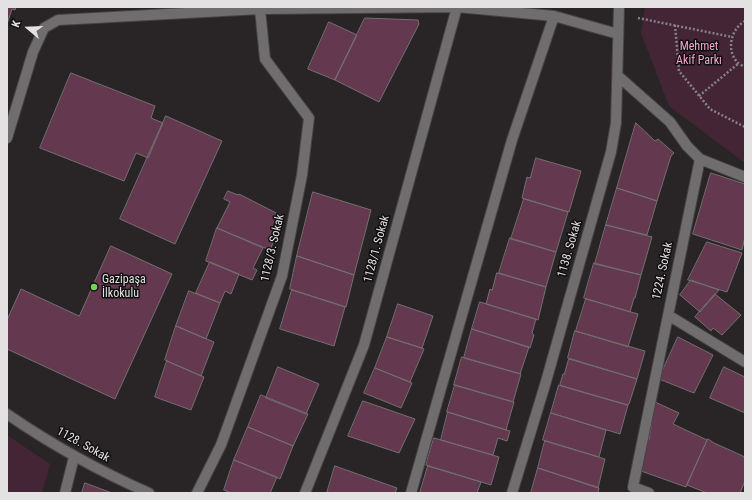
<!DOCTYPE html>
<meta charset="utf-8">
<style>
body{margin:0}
#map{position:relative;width:752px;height:500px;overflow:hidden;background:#292527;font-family:"Roboto Condensed",sans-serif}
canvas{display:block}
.frame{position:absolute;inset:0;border:8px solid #e4e1e2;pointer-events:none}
.north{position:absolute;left:8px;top:8px;width:40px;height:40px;-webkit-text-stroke:3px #100f10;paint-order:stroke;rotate:289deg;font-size:11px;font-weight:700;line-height:16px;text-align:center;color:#e4e1e2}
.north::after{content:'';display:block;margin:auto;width:14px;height:18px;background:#e4e1e2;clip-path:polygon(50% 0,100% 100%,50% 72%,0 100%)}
</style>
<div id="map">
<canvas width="752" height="500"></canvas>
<div class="frame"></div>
<div class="north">K</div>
</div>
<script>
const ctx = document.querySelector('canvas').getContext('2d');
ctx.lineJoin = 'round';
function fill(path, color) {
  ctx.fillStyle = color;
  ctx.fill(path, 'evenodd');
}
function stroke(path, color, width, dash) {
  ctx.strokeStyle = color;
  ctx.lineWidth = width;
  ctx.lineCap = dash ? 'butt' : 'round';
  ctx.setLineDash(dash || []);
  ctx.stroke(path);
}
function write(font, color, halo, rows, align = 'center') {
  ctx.font = font + ' "Roboto Condensed",sans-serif';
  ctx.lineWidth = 3;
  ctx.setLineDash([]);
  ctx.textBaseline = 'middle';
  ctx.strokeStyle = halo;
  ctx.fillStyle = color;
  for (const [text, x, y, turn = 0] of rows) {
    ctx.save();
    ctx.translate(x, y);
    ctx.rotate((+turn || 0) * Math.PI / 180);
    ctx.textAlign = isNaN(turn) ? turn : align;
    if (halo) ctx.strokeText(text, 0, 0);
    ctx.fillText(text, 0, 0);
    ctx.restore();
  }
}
fill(new Path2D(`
 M645 7H745V163L669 106 641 33Z
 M7 435 50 464 42 493H7Z`), '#442535');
const building = new Path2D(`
 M7 7H16L15 10 12 9 8 21Z
 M365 18 418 20 419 24 379 102 335 80Z
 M329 22 357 35 335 80 308 69Z
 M71 73 155 106 151 118 163 123 148 158 136 153 124 181 40 148Z
 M166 116 222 141 175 244 120 219Z
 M636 123 655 141 658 139 674 153 671 156 657 201 617 188Z
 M536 158 581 171 569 212 522 198 527 177 530 178Z
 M711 173 745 184V237L742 250 693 234Z
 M617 188 657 201 647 235 606 225Z
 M228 191 238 195 239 194 284 217 270 250 217 228 230 202 224 199Z
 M313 192 371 210 354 275 297 256Z
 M524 199 568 212 556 252 511 239Z
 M606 225 652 237 641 275 595 264Z
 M217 228 263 248 253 268 257 270 252 280 206 261Z
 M510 238 556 252 546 287 499 273Z
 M707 242 742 253 727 292 688 280Z
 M111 246 172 274 115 399 7 349V320L21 289 79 316Z
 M297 256 354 275 346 307 290 289Z
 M210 262 239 274 231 294 225 291 220 303 196 293Z
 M594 263 641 275 635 298H634L630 312 584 298Z
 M497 273 546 287 538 320 486 304 490 289 492 290Z
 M691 280 719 290 700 312 680 295Z
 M292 290 345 307 334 346 280 329Z
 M189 291 220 303 206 339 176 326Z
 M715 294 741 315 722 335 713 328 711 331 695 317Z
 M586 299 638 314 628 347 576 331Z
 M480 302 536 319 532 333 534 335 530 348 472 329Z
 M398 304 433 316 422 348 387 337Z
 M176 326 214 342 201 376 165 360Z
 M472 329 529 347 520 374 464 358Z
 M575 331 645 351 637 379 568 358Z
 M387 337 424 349 410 382 375 368Z
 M678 337 713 355 694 393 659 379Z
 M462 357 521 374 513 402 454 385Z
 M569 359 637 379 629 404 627 405 620 403 561 386 560 384 563 374H564Z
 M167 361 204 377 191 410 155 397Z
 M278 367 319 384 306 414 266 398Z
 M724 367 745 377V413L710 398Z
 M375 368 412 383 401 408 364 393Z
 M455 385 514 402 506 430 447 412Z
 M559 385 628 405 620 434 551 413Z
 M261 395 308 414 293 446 248 427Z
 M363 401 415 419 399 453 348 436Z
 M655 402 679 413 673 424 707 440 686 487 641 471 648 438 649 439Z
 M448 412 510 431 507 441 498 438 493 455 441 440Z
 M551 413 606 430 599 457 543 440Z
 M248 427 293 446 280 479 234 460Z
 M434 438 499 457 491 485 426 465Z
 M708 439 714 443 745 457V481L740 493H707L687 485Z
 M545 441 605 459 598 488 538 468Z
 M234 460 277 477 270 493H231L224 490Z
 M335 466 397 488 395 493H327Z
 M428 466 481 482 477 493H420Z
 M538 468 594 486 599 488 598 493H531Z
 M85 483 112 493H82Z`);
fill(building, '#64384f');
stroke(building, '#746f71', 1);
const minor = new Path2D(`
 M618 76 670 122 687 146 700 159 745 177
 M7 138 33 52 44 28 58 20 260 9 457 7 554 16 618 34
 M668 315 745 362
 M7 414C52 445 99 471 149 493
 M65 493 74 457
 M197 493 221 445 282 276 302 175 309 118 265 59 260 9
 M305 493 364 345 457 7
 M411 493 512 140 554 16
 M512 493 545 385 611 152 616 123 619 7
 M649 493 633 487 700 159`);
stroke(minor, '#474345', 12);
stroke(new Path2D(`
 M638 18 732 37
 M745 21C731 29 726 49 737 62 739 64 743 66 745 67
 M675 25 679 71 710 109 745 127
 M699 96 739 63`), '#868384', 2.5, [2, 2]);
stroke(minor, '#6f6d6e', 10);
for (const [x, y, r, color] of [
 [94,287,4,"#78d258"]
]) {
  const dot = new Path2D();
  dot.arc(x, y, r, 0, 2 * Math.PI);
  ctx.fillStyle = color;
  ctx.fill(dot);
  stroke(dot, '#100f10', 1.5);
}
write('12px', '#f3a7cd', '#100f10', [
 ["Mehmet",699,47],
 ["Akif Parkı",699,61]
]);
write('12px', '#e4e1e2', '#100f10', [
 ["1128/3. Sokak",273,248,-77],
 ["1128/1. Sokak",377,249,-75],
 ["1138. Sokak",570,249,-74],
 ["1224. Sokak",663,271,-78],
 ["1128. Sokak",83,445,29]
]);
write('12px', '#e4e1e2', '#100f10', [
 ["Gazipaşa",102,280],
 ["İlkokulu",102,294]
], 'left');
</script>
